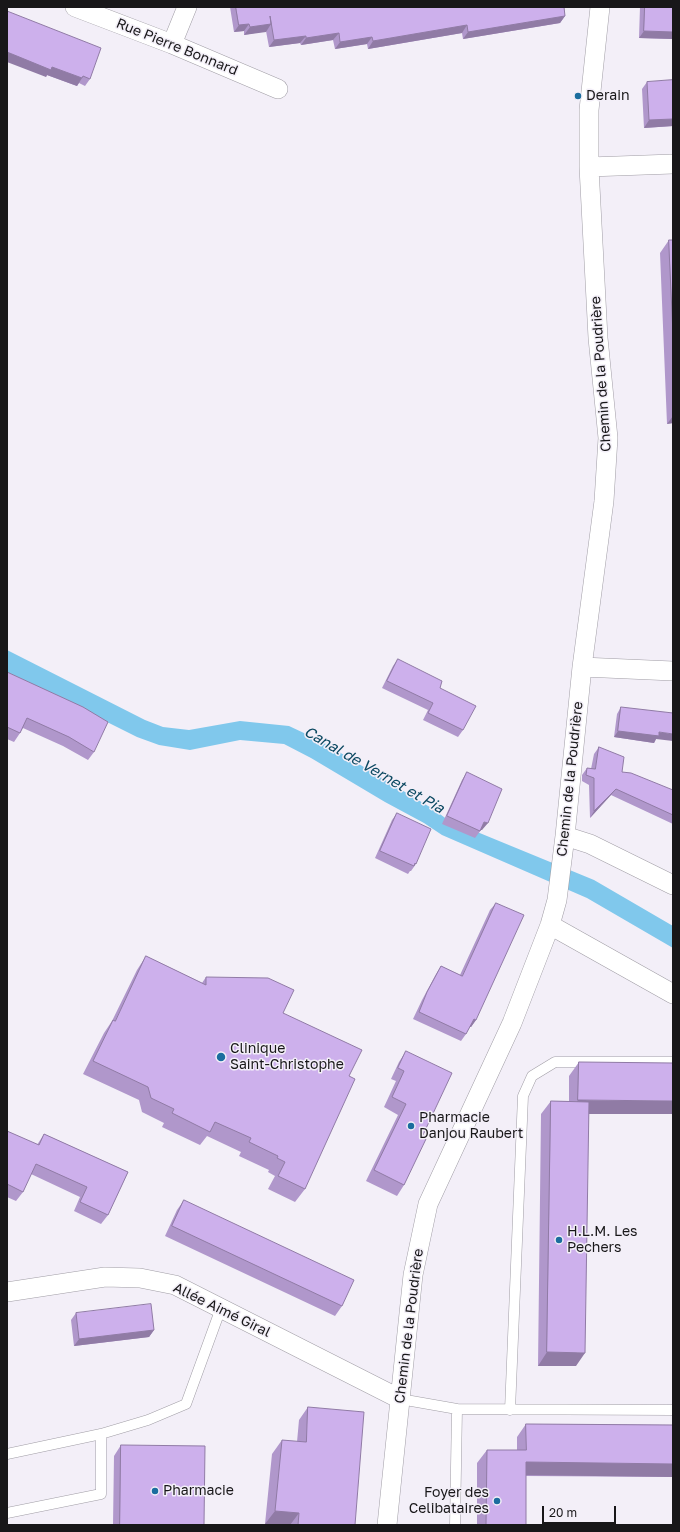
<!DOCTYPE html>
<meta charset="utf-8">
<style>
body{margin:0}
#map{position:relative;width:680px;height:1532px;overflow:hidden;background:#f3eff8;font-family:"Golos Text",sans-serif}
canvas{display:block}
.frame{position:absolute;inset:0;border:8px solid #181719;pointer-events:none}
.scale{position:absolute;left:542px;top:1506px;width:74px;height:18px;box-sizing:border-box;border:2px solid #181719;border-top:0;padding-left:5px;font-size:12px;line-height:14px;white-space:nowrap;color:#181719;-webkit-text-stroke:3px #f3eff8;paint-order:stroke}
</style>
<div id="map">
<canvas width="680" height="1532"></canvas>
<div class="frame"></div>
<div class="scale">20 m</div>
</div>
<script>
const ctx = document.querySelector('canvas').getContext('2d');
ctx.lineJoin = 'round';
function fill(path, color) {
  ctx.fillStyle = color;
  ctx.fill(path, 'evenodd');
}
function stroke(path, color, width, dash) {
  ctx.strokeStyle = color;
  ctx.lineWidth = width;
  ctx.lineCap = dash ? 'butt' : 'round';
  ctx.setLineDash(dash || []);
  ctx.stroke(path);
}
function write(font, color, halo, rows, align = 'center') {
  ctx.font = font + ' "Golos Text",sans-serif';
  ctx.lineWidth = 3;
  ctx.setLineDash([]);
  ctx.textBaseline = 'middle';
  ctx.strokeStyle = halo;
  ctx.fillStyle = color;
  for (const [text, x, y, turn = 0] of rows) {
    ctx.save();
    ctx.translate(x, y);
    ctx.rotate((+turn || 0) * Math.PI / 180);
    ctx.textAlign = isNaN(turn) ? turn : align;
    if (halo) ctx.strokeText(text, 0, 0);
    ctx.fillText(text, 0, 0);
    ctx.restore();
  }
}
fill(new Path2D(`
 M7 650 145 720 163 727 189 730 240 721 289 726 321 741 433 809 448 820 594 880 673 926V948L587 898 442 835 424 823 385 802 311 758 284 744 240 740 190 750 159 745 137 737 7 672Z`), '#80c8ec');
const service = new Path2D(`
 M400 1399 457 1409 455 1525
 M457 1409 673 1410
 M510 1410 523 1096 532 1076 555 1062H673
 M7 1454 101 1434 148 1420 186 1404 221 1308
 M7 1513 101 1494V1434`);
const minor = new Path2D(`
 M75 7 172 44 278 89
 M172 44 187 7
 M589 167 673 164
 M582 667 673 671
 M565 836 590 844 673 885
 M550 925 673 994
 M7 1292 105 1277 140 1278 175 1285 400 1399
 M387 1525 413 1275 428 1204 512 1023 550 925 557 900 565 836 582 667 604 501 608 438 598 338 589 167V110L600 7`);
stroke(service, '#a09da5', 11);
stroke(minor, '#a09da5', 20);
stroke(service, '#fff', 10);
stroke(minor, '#fff', 19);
fill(new Path2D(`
 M230 7H564L565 16 560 23 463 39 462 33 368 49 367 44 335 49 333 40 301 45 300 43 269 47 266 31 244 35V31L234 32Z
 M640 7H673V39L639 38Z
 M7 11 90 79 85 86 79 83 77 86 47 75 46 77Z
 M673 80V126L644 128 642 89 647 82Z
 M669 240H673V423L667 424 660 253Z
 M398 659 440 688 463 730 458 737 423 720 428 710 382 688 393 666Z
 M7 672 94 752 88 760 63 746 23 728 20 733 14 742 7 739Z
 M621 707 656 739 654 743 614 737 617 714Z
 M599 747 622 772 672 790 673 788V824L611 795 590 818 589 785 582 781V775L587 768 591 769 594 754Z
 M467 772 482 830H481L475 838 442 824 462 780Z
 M397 813 416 864 411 871H410L408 874 375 858 392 820Z
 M496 903 476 1020 471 1027H470L466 1034 461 1041 413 1019 422 1000 436 974 441 966 460 975 490 910Z
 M146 956 202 983 206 977 283 1013 349 1076 305 1189 295 1202 268 1189 275 1176 268 1172 269 1170 239 1156 241 1152 207 1136 200 1145 162 1127 164 1123 142 1112 139 1100 83 1074 104 1033 112 1021 137 970Z
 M406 1051 422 1137 404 1185 397 1196 366 1181 398 1115 384 1107 396 1081 391 1079 399 1062Z
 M579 1062 589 1114 576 1366H538L541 1114 551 1101H569V1076Z
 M7 1131 37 1145 44 1134 128 1172 108 1215 101 1224 74 1211 80 1197 31 1174 23 1192 16 1201 7 1197Z
 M184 1200 342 1306 335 1316 165 1236 177 1210Z
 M76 1313 154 1330 149 1337 74 1346 71 1320Z
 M308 1407 355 1525H276L265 1524 272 1454 282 1440 297 1442 299 1420Z
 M526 1424 673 1425V1477L526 1476V1525H477V1463L487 1450H517V1437Z
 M121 1445 204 1525H113L114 1456Z`), '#b097cb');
fill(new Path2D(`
 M565 16 560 23 463 39 468 32Z
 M249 24 244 31 234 32 239 25Z
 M271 24 266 32 244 35 250 27Z
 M467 25 462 33 368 49 373 41Z
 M644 31 673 32V39L639 38Z
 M339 33 333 40 301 45 306 38Z
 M306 36 300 43 269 47 274 40Z
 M372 37 367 44 335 49 340 42Z
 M7 52 52 67 82 78 77 86 47 75 46 77 7 62Z
 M673 119V126L644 128 649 120Z
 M673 416V423L667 424Z
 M618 731 659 732 673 734V741L656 739 654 743 614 737Z
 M616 789 611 795 590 818 594 811Z
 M484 822 488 823 482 830H479Z
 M474 1019 476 1020 471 1027H469Z
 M578 1100 673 1101V1114H568Z
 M154 1330 149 1337 74 1346 79 1339Z
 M547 1352 585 1353 576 1366H538Z
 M526 1462 673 1464V1477L517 1475Z
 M275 1511 299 1513 290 1525 265 1524Z`), '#907ba5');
const building = new Path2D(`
 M236 7H564L565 16 468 32 467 25 373 41 372 37 340 42 339 33 306 38V36L274 40 270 16 271 24 250 27 249 24 239 25Z
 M645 7H673V32L644 31Z
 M7 11 101 48 90 79 83 76 82 78 52 67 51 70 7 52Z
 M673 80V119L649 120 647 82Z
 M669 240H673V334Z
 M398 659 442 681 440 688 476 706 463 730 428 713 433 703 387 681Z
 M7 672 83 707 108 722 94 752 69 737 27 718 20 733 7 727Z
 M621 707 673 713V734L659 732V736L618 731Z
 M599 747 624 757 622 772 631 773 673 790V815L616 789 594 811V778L586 775 587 768 595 769Z
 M467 772 502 789 488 823 484 822 480 831 447 816Z
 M397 813 431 829 416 864 415 863 414 866 380 851Z
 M496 903 524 915 476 1020 474 1019 466 1034 419 1012 427 992 441 966 462 976Z
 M146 956 206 985V977L268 978 294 990 283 1013 362 1050 349 1076 355 1079 305 1189 278 1176 285 1162 277 1158 278 1156 249 1142 251 1138 215 1122 210 1132 172 1113 174 1109 151 1098 148 1087 93 1061 113 1020 115 1021Z
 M406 1051 452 1073 422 1137 426 1139 404 1185 374 1170 406 1104 392 1097 404 1071 398 1068Z
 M579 1062 673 1063V1101L578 1100Z
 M551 1101 589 1102 585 1353 547 1352Z
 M7 1131 39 1145 44 1134 128 1172 108 1215 80 1202 87 1187 36 1164 23 1192 7 1184Z
 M184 1200 354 1280 342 1306 172 1226Z
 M151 1304 154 1330 79 1339 76 1313Z
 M308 1407 364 1412 355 1525H298L299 1513 275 1511 282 1440 306 1442Z
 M526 1424 673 1425V1464L526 1462V1525H486L487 1450H526Z
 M121 1445 205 1446 204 1525H120Z`);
fill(building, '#cdb0ec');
stroke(building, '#907ba5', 1);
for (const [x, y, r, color] of [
 [578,96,4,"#1b6d9e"],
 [221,1057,5,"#1b6d9e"],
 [411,1126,4,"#1b6d9e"],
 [559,1240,4,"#1b6d9e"],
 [155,1491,4,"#1b6d9e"],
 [497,1501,4,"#1b6d9e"]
]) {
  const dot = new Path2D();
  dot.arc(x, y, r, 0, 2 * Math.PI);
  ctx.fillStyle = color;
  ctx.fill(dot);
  stroke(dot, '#f3eff8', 1.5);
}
write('14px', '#181719', '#f3eff8', [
 ["Rue Pierre Bonnard",177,47,22],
 ["Chemin de la Poudrière",601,374,-94],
 ["Chemin de la Poudrière",570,779,-84],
 ["Allée Aimé Giral",222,1310,26],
 ["Chemin de la Poudrière",409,1326,-83]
]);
write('14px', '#181719', '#f3eff8', [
 ["Derain",586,96],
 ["Clinique",230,1049],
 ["Saint-Christophe",230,1065],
 ["Pharmacie",419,1118],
 ["Danjou Raubert",419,1134],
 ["H.L.M. Les",567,1232],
 ["Pechers",567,1248],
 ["Pharmacie",163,1491],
 ["Foyer des",489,1493,"right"],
 ["Celibataires",489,1509,"right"]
], 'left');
write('italic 15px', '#0c4962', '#f3eff8', [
 ["Canal de Vernet et Pia",374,770,30]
]);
</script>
